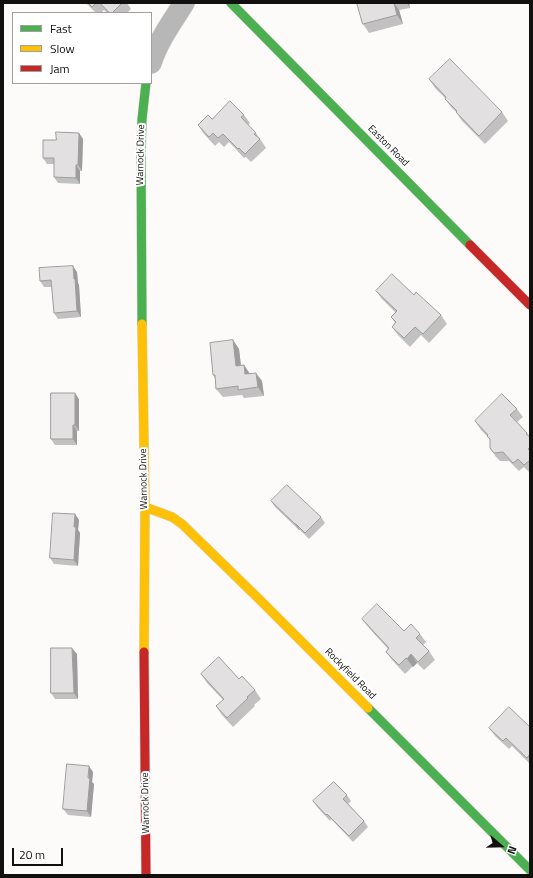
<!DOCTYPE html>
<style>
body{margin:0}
#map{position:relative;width:533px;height:878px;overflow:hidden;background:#fdfbfa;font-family:"Titillium Web",sans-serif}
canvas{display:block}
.frame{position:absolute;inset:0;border:4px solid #11100f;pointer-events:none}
.legend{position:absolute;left:12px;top:12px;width:140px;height:72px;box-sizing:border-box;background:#fff;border:1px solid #a09f9f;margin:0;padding:5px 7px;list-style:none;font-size:12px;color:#11100f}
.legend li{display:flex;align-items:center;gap:8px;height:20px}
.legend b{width:20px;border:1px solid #a09f9f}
.north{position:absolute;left:481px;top:826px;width:40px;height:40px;-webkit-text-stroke:3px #fff;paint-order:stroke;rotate:110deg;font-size:11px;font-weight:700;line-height:16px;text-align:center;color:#11100f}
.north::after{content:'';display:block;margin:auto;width:14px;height:18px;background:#11100f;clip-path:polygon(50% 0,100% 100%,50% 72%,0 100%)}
.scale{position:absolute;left:12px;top:848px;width:51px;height:18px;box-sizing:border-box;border:2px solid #11100f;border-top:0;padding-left:5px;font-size:12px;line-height:14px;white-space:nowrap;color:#11100f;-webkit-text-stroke:3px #fff;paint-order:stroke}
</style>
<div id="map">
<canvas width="533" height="878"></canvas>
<div class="frame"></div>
<ul class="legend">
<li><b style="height:5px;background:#4caf50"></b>Fast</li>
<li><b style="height:5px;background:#ffc107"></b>Slow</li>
<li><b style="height:5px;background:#c62828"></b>Jam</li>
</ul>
<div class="north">N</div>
<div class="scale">20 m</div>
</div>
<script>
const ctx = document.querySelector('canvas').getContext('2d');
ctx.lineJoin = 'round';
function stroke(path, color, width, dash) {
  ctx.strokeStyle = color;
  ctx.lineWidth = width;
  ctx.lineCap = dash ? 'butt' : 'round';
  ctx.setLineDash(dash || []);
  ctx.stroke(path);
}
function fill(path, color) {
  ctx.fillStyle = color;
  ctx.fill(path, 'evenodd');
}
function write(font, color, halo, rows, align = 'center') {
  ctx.font = font + ' "Titillium Web",sans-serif';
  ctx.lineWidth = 4;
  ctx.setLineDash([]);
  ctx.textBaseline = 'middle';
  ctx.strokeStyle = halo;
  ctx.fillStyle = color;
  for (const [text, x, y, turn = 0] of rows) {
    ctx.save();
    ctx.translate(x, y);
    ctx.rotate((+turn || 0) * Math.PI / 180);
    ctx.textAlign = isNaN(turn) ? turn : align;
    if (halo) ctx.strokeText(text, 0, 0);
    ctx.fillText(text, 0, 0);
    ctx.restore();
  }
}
const street = new Path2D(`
 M151 63C158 41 172 22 184 3`);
const fast = new Path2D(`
 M231 3 470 245
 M142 324 141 152 142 119 146 83
 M368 708 530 870`);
const slow = new Path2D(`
 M142 324 145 507 144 652
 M145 507 172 517 182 524 259 599 368 708`);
const jam = new Path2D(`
 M470 245 530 305
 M144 652 146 875`);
stroke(street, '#d6d5d5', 22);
stroke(fast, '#d6d5d5', 10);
stroke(slow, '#d6d5d5', 10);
stroke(jam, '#d6d5d5', 10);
stroke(street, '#b8b7b7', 21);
stroke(fast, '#4caf50', 9);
stroke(slow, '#ffc107', 9);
stroke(jam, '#c62828', 9);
fill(new Path2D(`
 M86 3H127L131 9 127 13H107L104 10 101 13H96Z
 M357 3H409L410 8 399 10 403 24 369 33 363 24Z
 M429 79 502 112 508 121 485 144 462 121 456 112 451 107 445 99V98L435 88Z
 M244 115 250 123 248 125 256 133 266 148 251 162 246 157 244 158 229 142 224 147 219 142 215 146 204 134 198 125 212 119Z
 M83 139 82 171H80V184L58 183 54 177V164H47L43 158 56 140Z
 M77 272 78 283 79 285 81 317 58 319 54 313 52 287H44L40 281Z
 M376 291 414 295 441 315 447 324 429 343 421 335 410 347 398 335 392 327 395 323 391 317 396 313 382 299Z
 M233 340 239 349 241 366 244 365 249 373 262 381 264 396 244 398 242 395 223 397 216 389 215 378 213 375Z
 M79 399V431H77V445H55L51 439Z
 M517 409 523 417 517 422 527 433 530 437V473L524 467 519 471 509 461H500L496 457 490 448V440L487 436 481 430 475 421Z
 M271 501 321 517 325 523 309 539 300 530H299L275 507Z
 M75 514 79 520 78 530 80 533 78 566 54 564 50 558Z
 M362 619 404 631 420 634 426 642 423 645 429 651 435 660 424 670 417 663 413 667H412L405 674 392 660 386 652 388 649 368 627Z
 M77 654 78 699H55L51 693Z
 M201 674 239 679 255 690 261 699 254 705 255 706 233 727 222 715 216 706 223 700 207 683Z
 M530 727V764L512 746 509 749 495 736 489 728Z
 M93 772 92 782 94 784 91 817 68 815 63 809Z
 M347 795 351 801 348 804 364 821 368 827 353 842 331 819 330 821 317 807 313 801Z`), '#c2c1c1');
fill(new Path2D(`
 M394 3 399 10 403 24 397 15Z
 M407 3H409L410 8Z
 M79 133 83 139 82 171 78 165Z
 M76 165 80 171V184L76 178Z
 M73 266 77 272 78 283 79 285 81 317 77 311Z
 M233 340 239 349 242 375 236 366Z
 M244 365 250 374H245Z
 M256 373 262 381 264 396 258 387Z
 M75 393 79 399V431L75 425Z
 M73 425 77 431V445L73 439Z
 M75 514 79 520 78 530 80 533 78 566 74 560V527Z
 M295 524H296L300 530H299Z
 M72 648 77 654 78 699 74 693Z
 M411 654 417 663 413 667 407 659Z
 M89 766 93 772 92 782 94 784 91 817 87 811Z`), '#9e9d9d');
const building = new Path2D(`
 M89 3H96L92 7Z
 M100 3H122L112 13H110Z
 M357 3H394L397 15 363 24Z
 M450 59 502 112 479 136 456 112 457 111 445 99 446 97 429 79Z
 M230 101 244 115 241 117 256 133 254 134 260 139 245 154 239 148 238 149 223 134 218 138 213 133 209 137 198 125 208 115 212 119Z
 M56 132 79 133 78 165H76V178L54 177V158H43V140H56Z
 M73 266 74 279H75L77 311 54 313 51 280 40 281 39 268Z
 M392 274 414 295 416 292 441 315 423 334 415 327 404 338 392 327 396 322 391 317 397 311 376 291Z
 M233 340 236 366 244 365 245 374 256 373 258 387 238 390V386L216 389 215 375H213L210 343Z
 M51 393H75V425H73V439H51Z
 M502 394 517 409 510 415 527 433 526 434 530 437V447L528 449 530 451V460L524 465 518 459 513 463 503 452 494 453 490 448V439L487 436 488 435 475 421Z
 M287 485 321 517 305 533 296 524H295L271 501Z
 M53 513 75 514 74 527H76L74 560 50 558Z
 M377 604 404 631 411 624 420 634 416 638 429 651 418 662 411 654 407 659 406 658 399 665 386 652 389 648 362 619Z
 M51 648H72L74 693H51Z
 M219 657 239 679 242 676 255 690 247 697 248 698 227 718 216 706 224 699 201 674Z
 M509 707 530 727V754L527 758 506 738 503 741 489 728Z
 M67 764 89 766 88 778H90L87 811 63 809Z
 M334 782 347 795 343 799 364 821 349 836 327 814 326 815 313 801Z`);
fill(building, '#e2e0e0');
stroke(building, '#9e9d9d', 1);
write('10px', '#11100f', '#fff', [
 ["Easton Road",388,146,45],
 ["Warnock Drive",141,155,-89],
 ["Warnock Drive",144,479,-91],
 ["Rockyfield Road",350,674,45],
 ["Warnock Drive",146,803,-91]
]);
</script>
